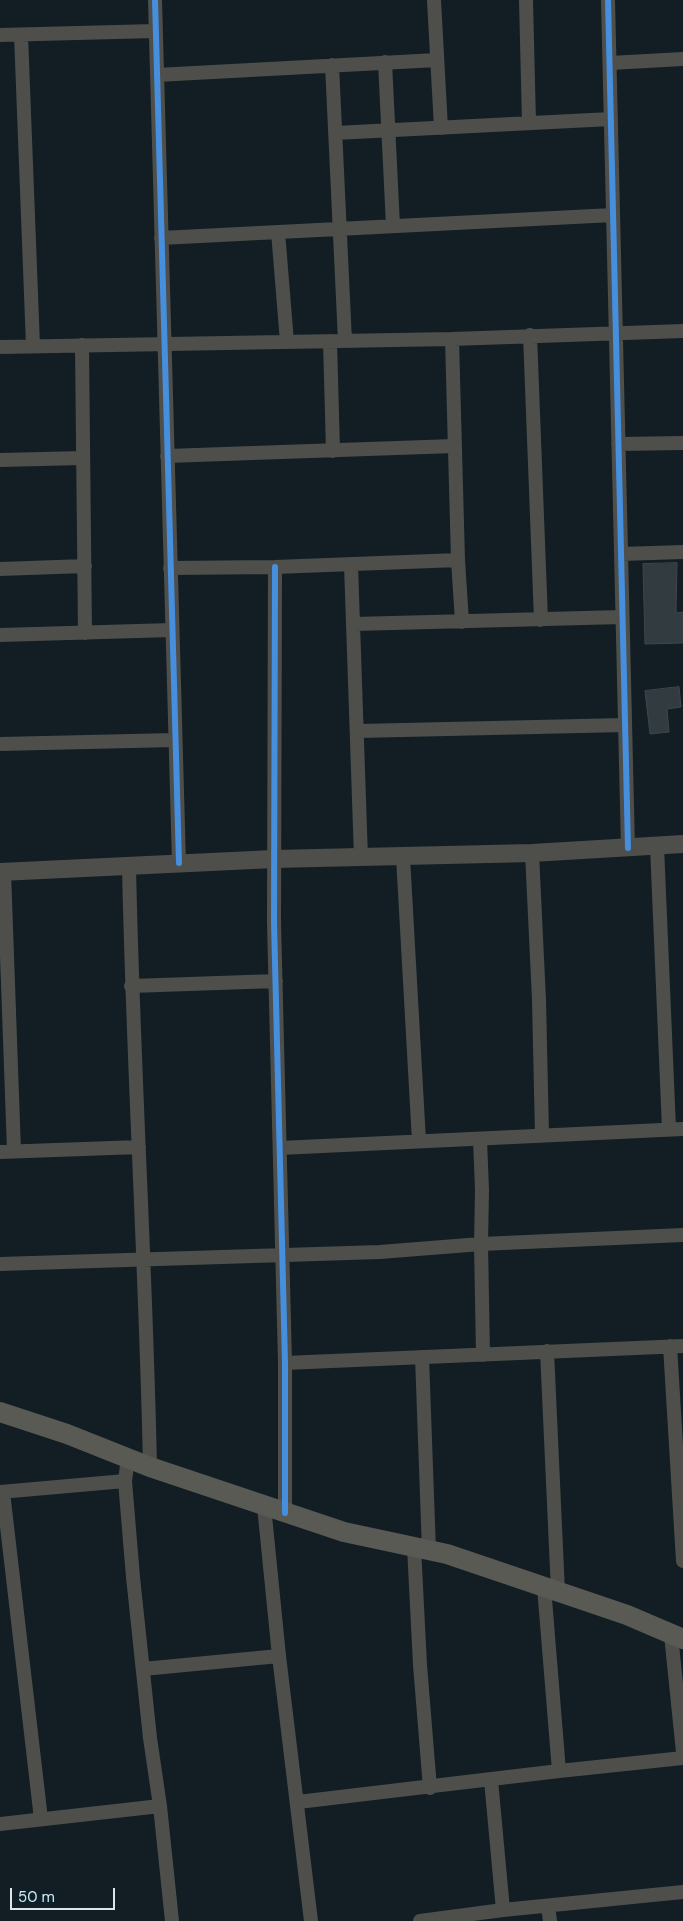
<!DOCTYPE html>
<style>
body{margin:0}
#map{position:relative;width:683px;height:1921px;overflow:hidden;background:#121e24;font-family:"DM Sans",sans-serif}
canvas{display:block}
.scale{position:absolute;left:10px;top:1888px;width:105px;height:22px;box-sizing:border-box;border:2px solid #d9e7ec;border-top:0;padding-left:6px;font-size:15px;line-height:18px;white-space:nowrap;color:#d9e7ec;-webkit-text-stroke:4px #0b222b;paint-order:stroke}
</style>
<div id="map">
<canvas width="683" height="1921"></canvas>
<div class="scale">50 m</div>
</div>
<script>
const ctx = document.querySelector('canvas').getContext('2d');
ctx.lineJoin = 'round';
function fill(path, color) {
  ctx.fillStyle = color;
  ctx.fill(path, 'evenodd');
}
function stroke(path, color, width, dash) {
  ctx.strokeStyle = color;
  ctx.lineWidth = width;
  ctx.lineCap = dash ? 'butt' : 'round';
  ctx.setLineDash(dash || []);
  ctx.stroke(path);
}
const building = new Path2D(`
 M677 563 676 613 683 612V643L645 644 643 564Z
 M679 687 681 707 667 709 669 732 650 734 645 691Z`);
fill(building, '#323b40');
stroke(building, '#3d474c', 1);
stroke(new Path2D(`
 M155 0 179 863
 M434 0 441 128
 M526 0 529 123
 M608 0 628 848
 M0 35 155 31
 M21 35 33 346
 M385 62 393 226
 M610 63 683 59
 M332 65 345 341
 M157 75 437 60
 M335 133 611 119
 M278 232 287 342
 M161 238 613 215
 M530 335 541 620
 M452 339 458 560 462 622
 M330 341 333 451
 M82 345 85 633
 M0 347 452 339 683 331
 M618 444 683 443
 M167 456 454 446
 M0 460 83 458
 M621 554 683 552
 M351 565 361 858
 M275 567 274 922 285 1363V1513
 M170 568 275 567 458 560
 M0 569 85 566
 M354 624 622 617
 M0 635 172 630
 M358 731 625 725
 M0 744 175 740
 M657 846 669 1129
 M532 853 539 1000 542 1135
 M403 857 419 1141
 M129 866C133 1067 146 1267 150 1467
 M4 872 14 1151
 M131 986 276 981
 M480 1139 482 1190 481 1244 483 1355
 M280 1148 683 1129
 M0 1152 139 1147
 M0 1264 380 1252 481 1244 683 1235
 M670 1346 683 1561
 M547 1351 558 1592
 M422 1357 429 1551
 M285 1363 683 1346
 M128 1458 125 1481 133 1577 150 1738 160 1806 172 1921
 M0 1492 125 1481
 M3 1492 41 1819
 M264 1506 279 1656 311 1921
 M414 1547 420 1665 430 1788
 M544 1587 559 1771
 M671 1635 683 1752
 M143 1669 279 1656
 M491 1780 503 1910
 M298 1802 559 1771 683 1758
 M0 1824 160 1806
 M548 1906 550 1921
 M420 1921 503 1910 683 1892`), '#4e4f4a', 14);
stroke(new Path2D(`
 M0 872 274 859 532 853 683 844`), '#4e4f4a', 18);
stroke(new Path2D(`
 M0 1412 67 1434 150 1467 344 1532 447 1554 515 1577 627 1615 683 1639`), '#595a54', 20);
stroke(new Path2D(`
 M155 0 179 863
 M608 0 628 848
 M275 567 274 922 285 1363V1513`), '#468fdf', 6);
</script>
